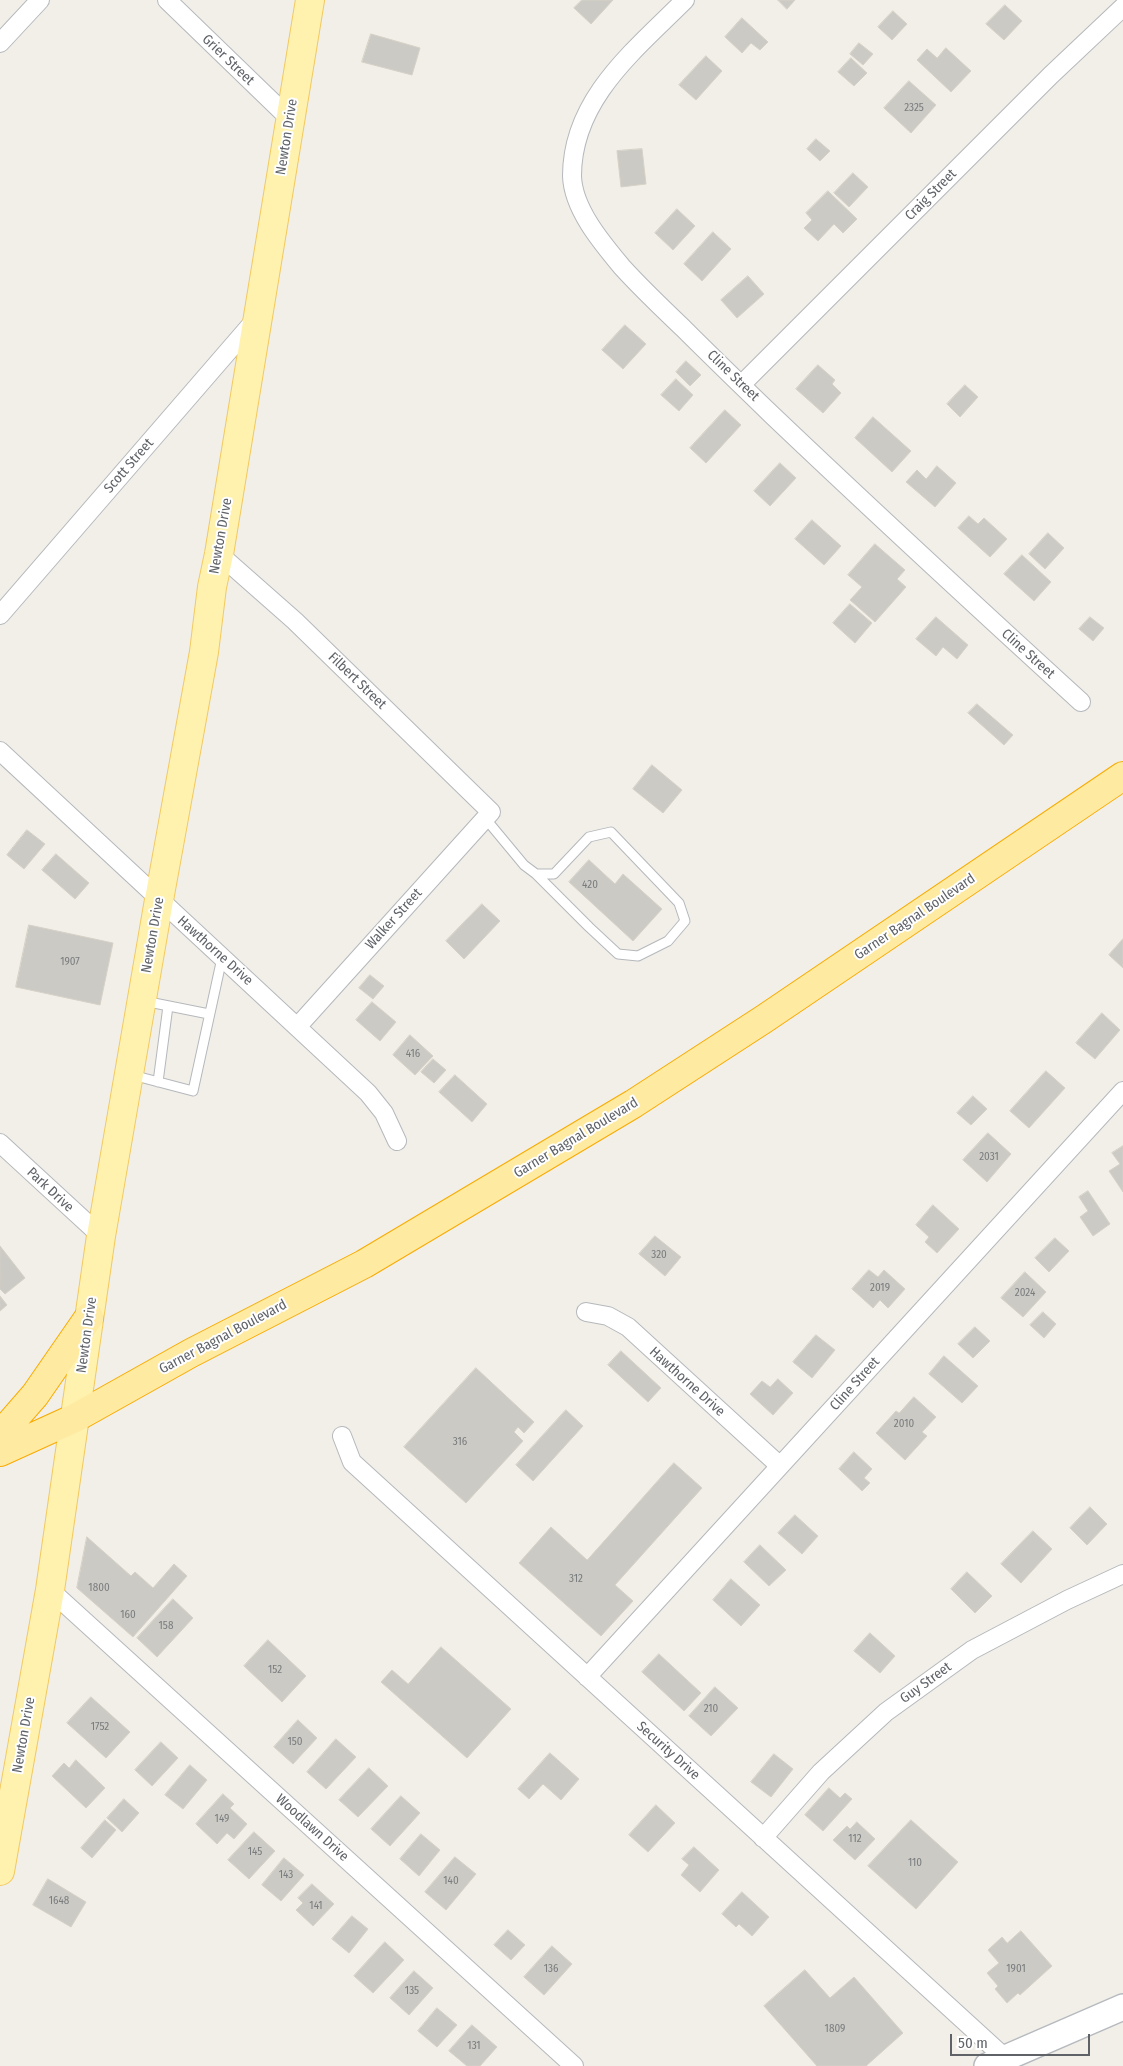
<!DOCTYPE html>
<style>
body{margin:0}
#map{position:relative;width:1123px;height:2066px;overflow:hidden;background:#f1efe8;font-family:"Fira Sans Condensed",sans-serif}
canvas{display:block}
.scale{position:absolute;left:950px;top:2034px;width:140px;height:22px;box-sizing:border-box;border:2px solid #5f6368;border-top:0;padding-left:6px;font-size:15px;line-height:18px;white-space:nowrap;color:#5f6368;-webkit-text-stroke:4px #fff;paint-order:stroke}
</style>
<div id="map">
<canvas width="1123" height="2066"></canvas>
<div class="scale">50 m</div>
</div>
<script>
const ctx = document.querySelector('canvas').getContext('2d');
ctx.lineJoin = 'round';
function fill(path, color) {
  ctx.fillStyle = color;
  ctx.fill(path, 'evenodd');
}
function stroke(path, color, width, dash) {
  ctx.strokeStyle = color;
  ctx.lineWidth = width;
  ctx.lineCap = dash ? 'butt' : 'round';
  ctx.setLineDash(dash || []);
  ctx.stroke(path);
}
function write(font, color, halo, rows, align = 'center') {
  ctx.font = font + ' "Fira Sans Condensed",sans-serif';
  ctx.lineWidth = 4;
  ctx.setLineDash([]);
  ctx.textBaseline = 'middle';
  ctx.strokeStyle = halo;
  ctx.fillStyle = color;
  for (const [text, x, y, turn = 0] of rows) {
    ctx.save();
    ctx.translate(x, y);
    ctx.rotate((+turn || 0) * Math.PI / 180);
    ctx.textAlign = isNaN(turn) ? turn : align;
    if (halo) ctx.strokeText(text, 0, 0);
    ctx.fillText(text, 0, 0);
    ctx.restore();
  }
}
const building = new Path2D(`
 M582 0H613L591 24 574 8Z
 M778 0H795L787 9Z
 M1005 5 1022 21 1004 40 986 24Z
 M893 11 907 24 892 40 878 27Z
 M742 18 768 42 760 50 751 43 742 53 725 37Z
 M371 34 420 48 412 75 362 62Z
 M859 43 873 54 863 65 850 54Z
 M946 48 971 71 951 92 917 60 927 49 937 58Z
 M706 56 722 71 696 100 679 85Z
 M851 58 867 73 854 86 838 72Z
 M909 81 936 105 911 133 884 108Z
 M816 139 830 151 820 161 807 149Z
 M642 149 646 184 621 187 617 151Z
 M853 173 868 187 849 207 834 193Z
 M828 191 857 219 843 233 834 224 818 241 804 228 812 220 806 213Z
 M677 209 695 226 673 250 655 233Z
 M713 232 731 249 702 281 684 264Z
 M748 276 764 294 737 318 721 300Z
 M625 325 646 344 623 369 602 350Z
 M686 361 701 375 690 386 676 372Z
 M818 365 835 380 832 384 841 393 823 413 796 389Z
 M676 379 693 395 679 411 661 395Z
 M965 385 978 397 960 417 947 404Z
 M725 410 741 425 706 463 690 448Z
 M873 417 911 451 892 472 855 438Z
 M780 463 796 478 770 506 754 491Z
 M937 466 956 483 935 507 906 482 917 470 926 479Z
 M969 516 978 524 984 518 1007 539 990 557 958 528Z
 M812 520 841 546 824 565 795 539Z
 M1048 533 1064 548 1045 569 1029 554Z
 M875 544 905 570 897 579 906 587 875 622 850 600 862 587 848 575Z
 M1022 555 1051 582 1034 601 1004 574Z
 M850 604 872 623 855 643 833 623Z
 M936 617 968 645 957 659 943 647 936 656 916 639Z
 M1090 617 1104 628 1093 641 1079 629Z
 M977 704 1013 735 1004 745 968 713Z
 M652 765 682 790 663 813 633 789Z
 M27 830 45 844 24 869 7 855Z
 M56 854 89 883 75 899 42 870Z
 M589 860 615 884 623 874 662 909 633 941 569 882Z
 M482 904 500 921 464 959 446 941Z
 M29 925 113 943 100 1005 16 987Z
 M1123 939V968L1109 955Z
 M370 975 384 986 373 999 359 988Z
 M372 1002 396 1022 380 1041 356 1020Z
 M1102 1013 1120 1030 1095 1059 1076 1043Z
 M410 1035 433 1056 415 1075 393 1055Z
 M433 1059 446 1070 434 1083 421 1072Z
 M1046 1071 1065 1088 1029 1128 1010 1111Z
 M455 1075 487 1104 472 1122 439 1092Z
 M973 1096 987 1109 971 1125 957 1113Z
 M988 1133 1011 1154 987 1182 963 1160Z
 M1123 1146V1192L1109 1171 1120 1164 1112 1153Z
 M1088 1191 1110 1224 1093 1236 1080 1217 1088 1211 1079 1197Z
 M933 1205 959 1229 937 1253 925 1242 929 1237 916 1225Z
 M655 1236 681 1257 665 1276 639 1254Z
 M1055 1238 1069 1251 1049 1272 1035 1258Z
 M0 1246 25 1278 5 1294 0 1289Z
 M869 1270 878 1277 884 1270 905 1289 888 1308 880 1300 873 1308 852 1289Z
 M1025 1272 1046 1292 1023 1317 1001 1298Z
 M0 1296 7 1305 0 1311Z
 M1043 1312 1056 1324 1044 1338 1030 1325Z
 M975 1327 990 1341 973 1358 958 1344Z
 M816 1335 835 1350 812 1378 793 1362Z
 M621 1351 661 1388 648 1402 608 1365Z
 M944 1356 978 1386 962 1403 929 1374Z
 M476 1368 534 1422 524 1433 518 1427 514 1432 523 1441 466 1503 404 1447Z
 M778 1379 793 1393 773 1415 750 1394 762 1381 770 1387Z
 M914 1397 936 1417 922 1432 927 1436 905 1460 876 1433 896 1411 899 1413Z
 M566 1410 583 1426 533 1481 516 1465Z
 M854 1452 872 1469 864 1478 870 1483 862 1491 839 1469Z
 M674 1463 702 1488 615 1585 633 1601 601 1636 519 1563 551 1527 587 1560Z
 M1090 1507 1107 1524 1087 1545 1070 1528Z
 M795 1515 818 1536 802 1554 778 1533Z
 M1033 1531 1052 1549 1021 1583 1001 1564Z
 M87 1537 131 1576 135 1572 153 1588 174 1564 187 1576 133 1637 77 1588Z
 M760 1545 786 1570 769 1586 744 1562Z
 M967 1572 992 1596 975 1613 951 1589Z
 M731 1579 760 1605 741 1626 713 1600Z
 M173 1599 193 1618 157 1657 137 1638Z
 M870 1633 895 1656 880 1673 854 1651Z
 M268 1640 306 1676 282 1702 244 1666Z
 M441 1647 511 1709 467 1758 381 1682 392 1670 408 1684Z
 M659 1654 701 1693 684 1711 642 1672Z
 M715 1687 738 1708 711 1736 689 1716Z
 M91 1697 130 1732 106 1758 67 1723Z
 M298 1720 317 1738 293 1764 274 1747Z
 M336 1739 356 1757 326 1789 307 1772Z
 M161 1742 178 1758 152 1786 135 1770Z
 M550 1753 579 1779 561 1800 543 1784 529 1799 518 1789Z
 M774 1754 793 1769 771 1797 751 1782Z
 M76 1760 105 1788 86 1808 52 1776 64 1763 69 1768Z
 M190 1765 207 1780 183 1809 165 1795Z
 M369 1768 388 1786 358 1817 339 1800Z
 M829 1788 840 1798 845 1793 852 1799 823 1831 805 1815Z
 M223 1794 234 1804 230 1808 247 1824 234 1839 227 1833 217 1844 196 1824Z
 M401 1796 420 1813 390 1846 371 1829Z
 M124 1799 139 1813 122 1832 107 1818Z
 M656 1805 675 1823 648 1852 629 1835Z
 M105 1820 116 1830 92 1858 81 1848Z
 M911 1820 958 1862 916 1909 868 1866Z
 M857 1822 875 1839 855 1860 833 1840 847 1826 850 1829Z
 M254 1832 275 1851 249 1879 228 1860Z
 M421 1834 440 1850 419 1876 400 1859Z
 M694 1847 719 1870 700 1892 681 1875 689 1865 682 1859Z
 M455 1857 476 1874 446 1910 425 1892Z
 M284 1858 304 1875 281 1901 262 1885Z
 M48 1879 86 1902 71 1927 33 1905Z
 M312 1884 334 1904 313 1926 296 1910 303 1903 298 1898Z
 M742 1892 769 1917 752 1936 739 1924 736 1927 722 1914Z
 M352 1916 368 1929 349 1953 332 1939Z
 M508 1930 525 1945 511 1960 494 1945Z
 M1021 1931 1052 1966 1020 1995 1018 1993 1007 2003 995 1989 998 1986 987 1973 999 1963 988 1950 1002 1937 1007 1943Z
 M385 1942 404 1960 373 1993 354 1976Z
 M552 1946 572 1964 544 1995 524 1977Z
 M805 1970 830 1998 854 1977 903 2033 866 2066H817L764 2006Z
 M414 1971 433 1988 409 2015 390 1998Z
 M437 2008 457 2025 437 2047 418 2031Z
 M472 2025 497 2047 480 2066H467L449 2051Z`);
fill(building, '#cccac5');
stroke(building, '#d6d1c6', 1);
const service = new Path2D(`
 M485 818 524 865 536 874H554L589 837 611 832 679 903 685 921 668 941 638 956 618 954 589 927 536 874
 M144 1001 209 1014
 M132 1075 193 1091 222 958
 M158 1082 168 1006`);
const minor = new Path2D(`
 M167 0 290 119
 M685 0C635 50 572 99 572 176 573 209 602 243 622 267 641 288 662 308 683 328 712 357 742 386 772 415 874 512 977 607 1081 702
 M0 43 40 0
 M741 385 1051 75 1123 7
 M219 554 295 621 491 812 298 1026
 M0 615 256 319
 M0 751 368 1093 384 1113 397 1141
 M0 1143 101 1236
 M586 1312 608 1316 628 1327 780 1466
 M342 1436 352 1462 1005 2058
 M50 1590 574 2066
 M587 1677 1123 1091
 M763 1838 821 1772 886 1712 972 1650 1067 1600 1123 1574`);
const secondary = new Path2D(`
 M987 2066 1123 2007`);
const primary = new Path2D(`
 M0 1871 50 1590 101 1236 159 900 204 652 212 587 219 554 310 0`);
const trunk = new Path2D(`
 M0 1435 35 1395 89 1317
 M0 1452 75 1418 191 1353 364 1264 633 1104 764 1019 1123 776`);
stroke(service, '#b5b8bc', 11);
stroke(minor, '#b5b8bc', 20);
stroke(secondary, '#b6babf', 28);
stroke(primary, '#f2c960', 30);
stroke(trunk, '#f9ab00', 30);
stroke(service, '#fff', 9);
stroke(minor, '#fff', 18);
stroke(secondary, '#fff', 25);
stroke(primary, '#fff2af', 28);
stroke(trunk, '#feeaa1', 28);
write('11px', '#7a7d7f', null, [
 ["2325",914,108],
 ["420",590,885],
 ["1907",70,962],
 ["416",413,1054],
 ["2031",989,1157],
 ["320",659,1255],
 ["2019",880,1288],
 ["2024",1025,1293],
 ["2010",904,1424],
 ["316",460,1442],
 ["312",576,1579],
 ["1800",99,1588],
 ["160",128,1615],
 ["158",166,1626],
 ["152",275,1670],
 ["210",711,1709],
 ["1752",100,1727],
 ["150",295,1742],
 ["149",222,1819],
 ["112",855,1839],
 ["145",255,1852],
 ["110",915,1863],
 ["143",286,1875],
 ["140",451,1881],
 ["1648",59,1901],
 ["141",316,1906],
 ["136",551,1969],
 ["1901",1016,1969],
 ["135",412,1991],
 ["1809",835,2029],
 ["131",474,2046]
]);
write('14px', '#5f6368', '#fff', [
 ["Grier Street",228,60,44],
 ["Newton Drive",287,137,-81],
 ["Craig Street",931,195,-45],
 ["Cline Street",733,376,44],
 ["Scott Street",129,466,-49],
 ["Newton Drive",221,536,-80],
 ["Cline Street",1028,654,42],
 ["Filbert Street",357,681,44],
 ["Garner Bagnal Boulevard",915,917,-34],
 ["Walker Street",394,919,-48],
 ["Newton Drive",153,935,-80],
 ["Hawthorne Drive",215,951,42],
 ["Garner Bagnal Boulevard",576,1138,-31],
 ["Park Drive",50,1190,43],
 ["Newton Drive",87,1335,-82],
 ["Garner Bagnal Boulevard",223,1337,-28],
 ["Hawthorne Drive",687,1382,42],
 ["Cline Street",855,1384,-48],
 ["Guy Street",926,1683,-36],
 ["Newton Drive",24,1735,-80],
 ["Security Drive",668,1751,42],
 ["Woodlawn Drive",312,1828,42]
]);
</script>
